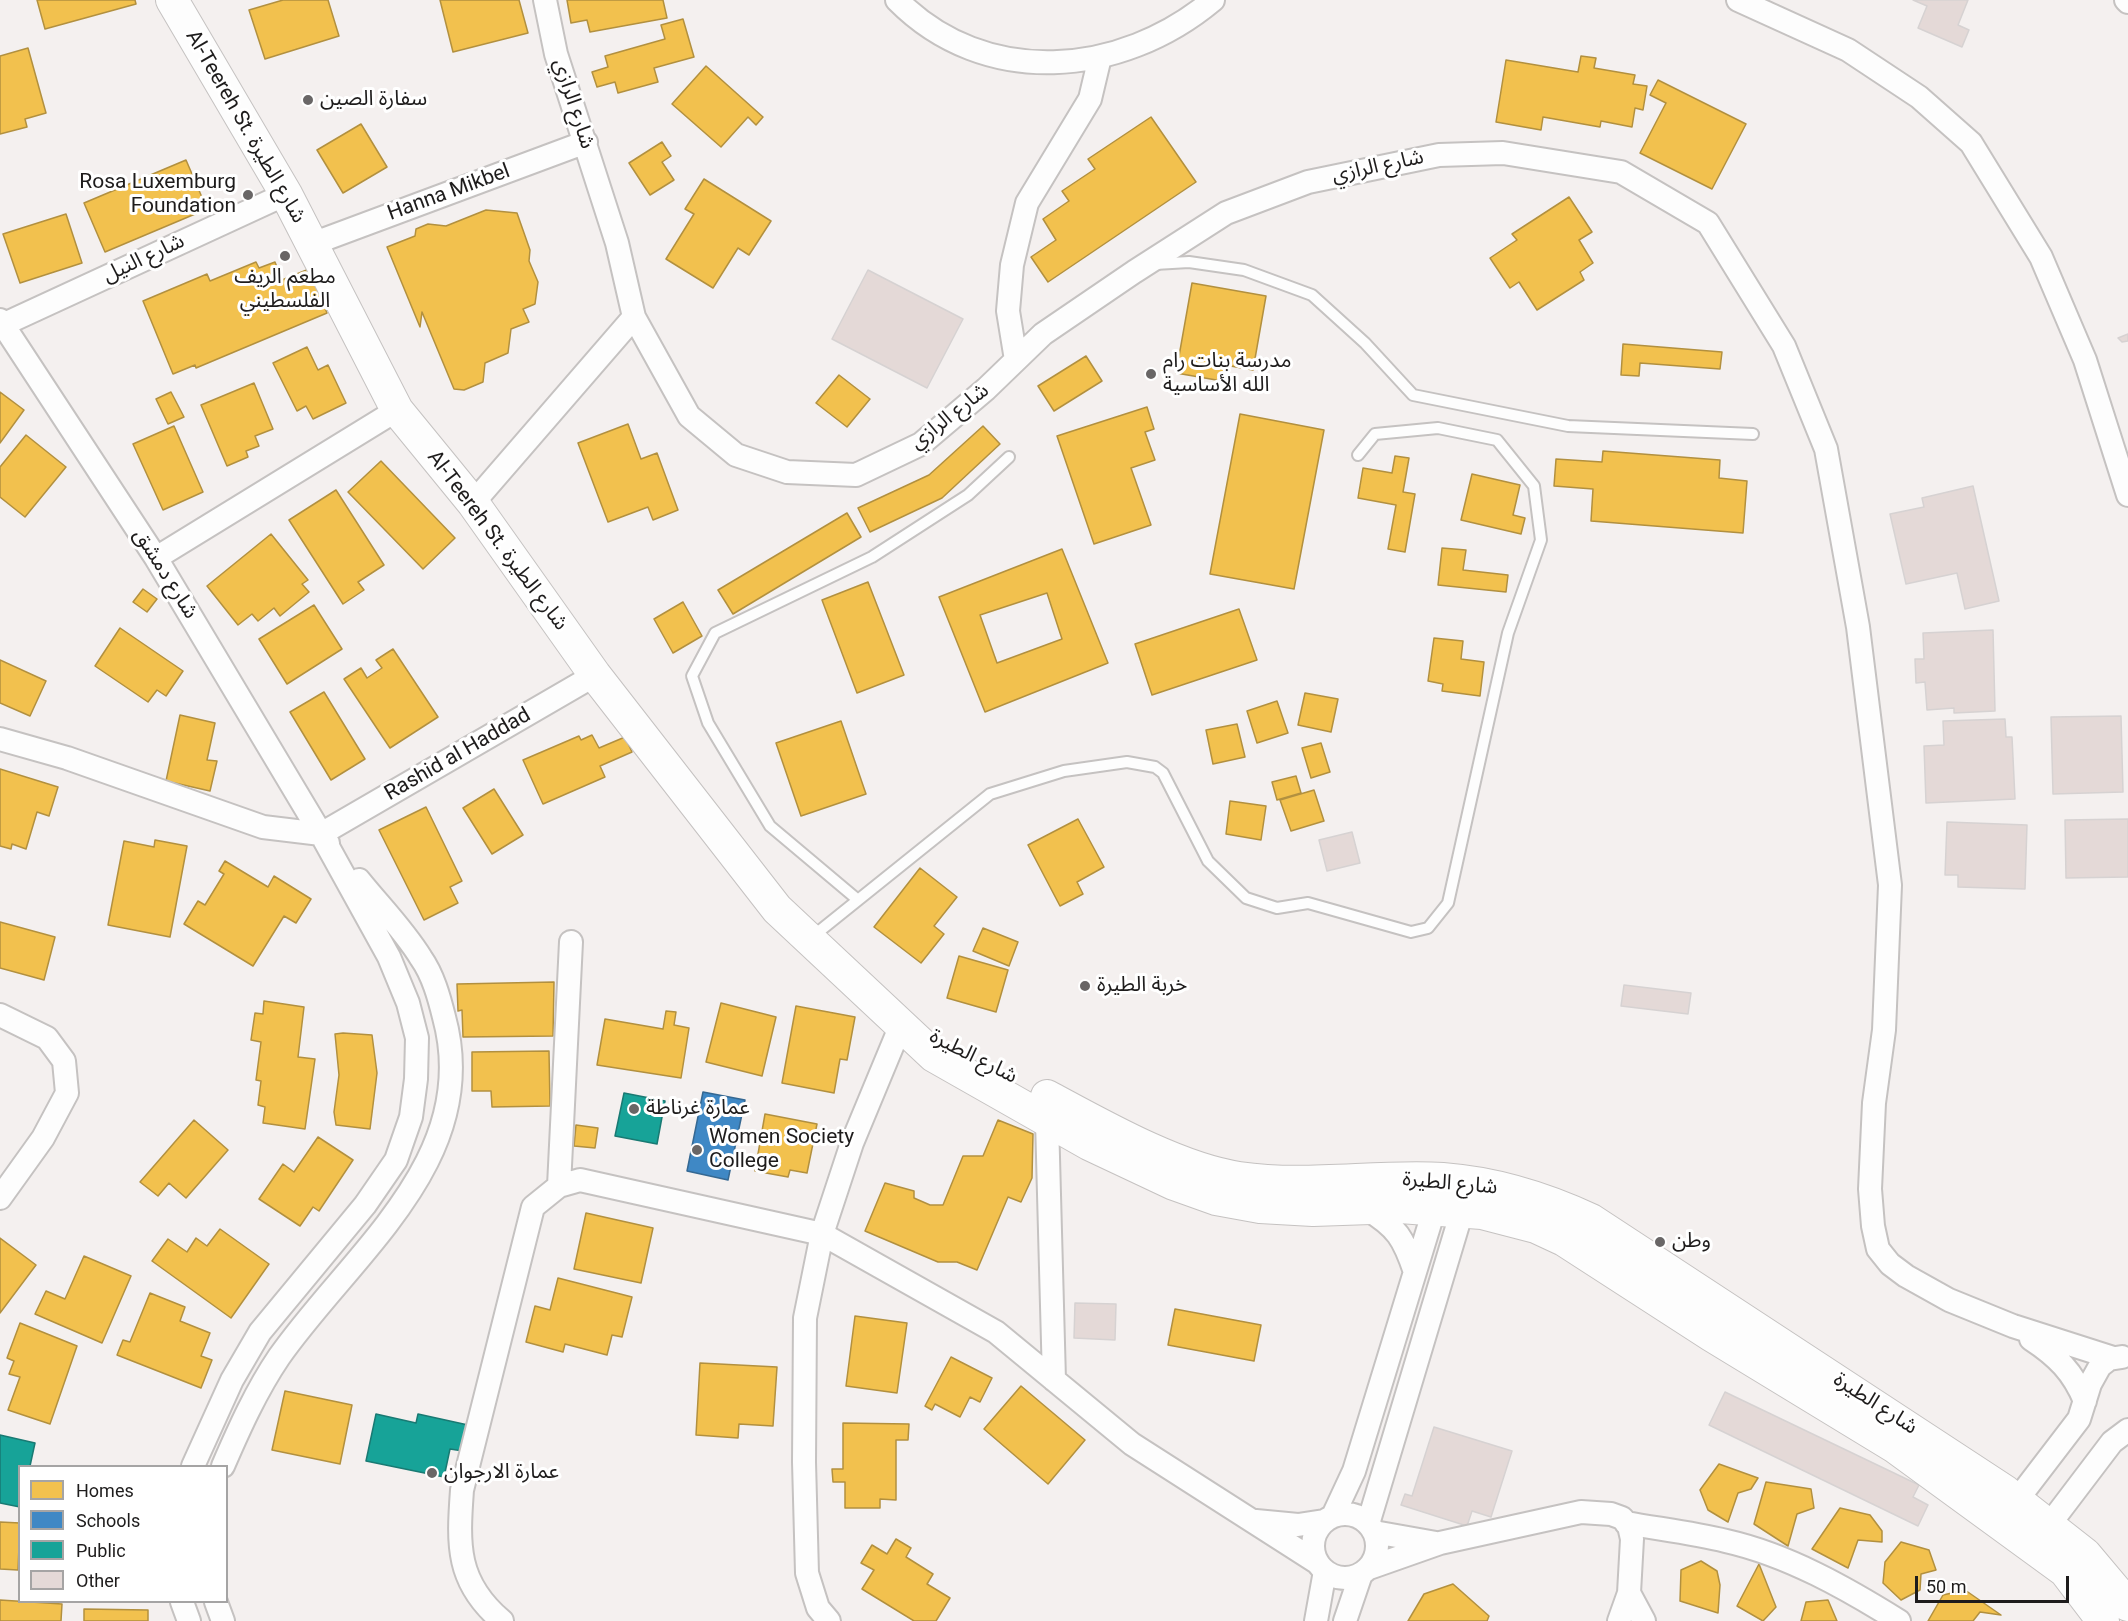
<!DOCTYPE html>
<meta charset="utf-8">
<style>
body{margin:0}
#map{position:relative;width:2128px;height:1621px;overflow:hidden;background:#f4f0ef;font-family:Roboto,sans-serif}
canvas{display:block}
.legend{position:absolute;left:18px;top:1465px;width:210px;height:138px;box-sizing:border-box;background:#fff;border:2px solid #a5a4a4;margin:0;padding:8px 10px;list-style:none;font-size:18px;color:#1e1c1c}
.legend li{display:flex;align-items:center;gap:12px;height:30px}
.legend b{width:30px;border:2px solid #a5a4a4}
.scale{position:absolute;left:1915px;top:1576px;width:154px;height:27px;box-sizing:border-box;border:3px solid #1e1c1c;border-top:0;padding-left:8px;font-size:18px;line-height:21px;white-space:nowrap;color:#1e1c1c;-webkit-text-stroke:4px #fff;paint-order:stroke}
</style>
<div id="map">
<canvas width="2128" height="1621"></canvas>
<ul class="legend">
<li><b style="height:16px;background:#f2c14e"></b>Homes</li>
<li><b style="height:16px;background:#3f88c5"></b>Schools</li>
<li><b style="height:16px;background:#17a398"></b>Public</li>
<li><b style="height:16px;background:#e4d9d7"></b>Other</li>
</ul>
<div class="scale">50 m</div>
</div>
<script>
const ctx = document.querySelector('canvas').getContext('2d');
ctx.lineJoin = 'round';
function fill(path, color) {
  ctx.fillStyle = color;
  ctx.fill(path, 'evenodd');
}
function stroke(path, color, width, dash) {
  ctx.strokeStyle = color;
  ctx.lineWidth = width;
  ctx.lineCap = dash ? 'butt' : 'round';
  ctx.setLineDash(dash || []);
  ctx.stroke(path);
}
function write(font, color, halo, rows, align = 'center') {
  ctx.font = font + ' Roboto,"Noto Sans Arabic",sans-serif';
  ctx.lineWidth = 6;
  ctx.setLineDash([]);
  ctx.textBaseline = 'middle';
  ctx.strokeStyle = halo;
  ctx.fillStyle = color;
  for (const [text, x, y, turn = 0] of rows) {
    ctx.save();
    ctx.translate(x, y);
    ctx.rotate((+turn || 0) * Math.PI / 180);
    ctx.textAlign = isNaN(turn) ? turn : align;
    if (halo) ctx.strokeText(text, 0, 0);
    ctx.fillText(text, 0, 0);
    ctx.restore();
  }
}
const homes = new Path2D(`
 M37 0H135L136 4 45 29Z
 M283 0H328L339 36 265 59 249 10Z
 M440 0H519L528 33 453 52Z
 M567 0H663L667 18 590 32 587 20 571 23Z
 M683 19 694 57 654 68 658 82 618 93 615 82 597 87 592 72 608 67 605 56 665 39 661 25Z
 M28 48 46 113 25 119 27 127 0 134V56Z
 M1581 56 1596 58 1594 68 1635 75 1633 84 1647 86 1643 110 1635 108 1632 127 1601 121 1600 127 1543 117 1541 130 1496 122 1506 60 1578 72Z
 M706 66 763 117 756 125 748 117 721 147 672 104Z
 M1658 80 1746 124 1712 189 1640 153 1666 103 1650 95Z
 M1151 117 1196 182 1048 282 1031 257 1056 240 1043 219 1069 201 1062 191 1095 169 1088 159Z
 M361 124 387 167 343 193 317 150Z
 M662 142 671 156 662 162 674 180 650 195 629 163Z
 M186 160 207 209 105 252 84 203Z
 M704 179 771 221 749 255 738 248 713 288 666 259 694 214 685 209Z
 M1569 197 1592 232 1579 240 1593 263 1580 272 1584 280 1537 310 1519 282 1510 288 1490 258 1517 240 1512 234Z
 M486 210 517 213 530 250 529 261 538 282 535 304 523 309 529 322 511 329 508 353 485 363 483 382 464 390 454 389 422 312 420 327 387 247 415 236 416 229 428 224 446 226Z
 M66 214 82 263 20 283 3 234Z
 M256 262 259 268 275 262 282 280 309 269 327 313 196 368 195 365 173 374 143 301 207 274 210 281Z
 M1192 283 1266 296 1253 370 1225 365 1222 381 1176 373Z
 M1623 344 1722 352 1720 369 1640 363 1639 376 1621 375Z
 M307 347 318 370 328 365 346 403 313 419 306 406 297 411 273 363Z
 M1086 356 1102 381 1054 411 1038 386Z
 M839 375 870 399 847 427 816 403Z
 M254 383 273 429 255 436 259 446 246 451 248 457 227 466 201 405Z
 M0 392 24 410 0 443Z
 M171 392 184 417 168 424 156 399Z
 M1147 407 1154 429 1145 432 1155 460 1131 468 1151 525 1094 544 1057 436Z
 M1240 414 1324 430 1294 589 1210 574Z
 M628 424 641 459 657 453 678 510 653 520 648 507 608 522 578 443Z
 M174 426 203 492 163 510 133 444Z
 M983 426 1000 444 942 498 870 532 858 508 929 475Z
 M26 435 66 467 25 517 0 497V467Z
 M1603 451 1720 460 1719 478 1747 481 1743 533 1591 521 1593 489 1554 486 1556 459 1602 462Z
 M1395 456 1409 458 1403 492 1415 494 1405 552 1388 549 1396 505 1358 498 1363 468 1392 473Z
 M381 461 455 538 423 569 348 492Z
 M1472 474 1520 485 1513 515 1525 518 1521 534 1461 520Z
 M336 490 384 565 358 582 364 590 343 604 289 520Z
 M847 513 861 537 733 614 718 590Z
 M271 534 308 580 302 584 309 592 280 616 274 608 258 621 252 614 238 625 207 586Z
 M1442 548 1466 550 1463 570 1508 575 1506 592 1438 585Z
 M1062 549 1108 663 985 712 939 597ZM1047 593 1062 639 997 663 980 615Z
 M868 582 904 675 857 693 822 600Z
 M143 589 157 599 147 612 133 602Z
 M683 602 702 636 673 653 654 619Z
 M314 605 342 649 287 684 259 639Z
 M1239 609 1257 660 1152 695 1135 644Z
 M120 628 183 671 166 696 157 690 148 702 95 666Z
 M1434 638 1463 641 1461 659 1484 662 1480 696 1442 691 1443 684 1428 681Z
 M393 649 438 717 390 748 344 679 361 668 367 678 382 668 376 660Z
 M0 660 46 681 30 716 0 703Z
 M324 692 365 759 331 780 290 712Z
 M1305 693 1338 699 1331 732 1298 725Z
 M1277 701 1288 733 1257 743 1247 711Z
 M180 715 215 723 207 760 217 761 210 791 166 781Z
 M841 721 866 794 801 816 776 743Z
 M1237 724 1245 757 1213 764 1206 730Z
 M592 735 599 748 625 737 632 752 600 766 605 777 543 804 523 760 579 736 581 740Z
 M1321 743 1330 772 1311 778 1302 748Z
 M0 769 58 787 49 816 37 812 26 849 12 844 11 849 0 846Z
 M1296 776 1301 793 1277 800 1272 782Z
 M494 789 523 835 492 854 463 808Z
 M1314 790 1324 821 1291 831 1280 800Z
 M1230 801 1266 806 1261 840 1226 834Z
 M426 807 462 881 450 887 458 903 424 920 379 830Z
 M1078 819 1104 867 1077 882 1083 894 1060 906 1028 845Z
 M155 840 187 846 170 937 108 925 124 841 154 847Z
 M225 861 268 887 274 876 311 899 296 923 284 916 253 966 184 924 198 901 205 905 224 874 219 871Z
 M920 868 957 897 934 926 944 934 921 963 874 927Z
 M0 922 55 937 44 980 0 968Z
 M983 928 1018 942 1009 966 973 951Z
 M959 956 1008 970 996 1012 947 998Z
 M554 982 553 1036 463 1037 462 1010 458 1011 457 984Z
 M264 1001 304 1007 298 1057 315 1059 305 1129 263 1123 265 1107 258 1105 261 1081 256 1080 261 1042 251 1040 255 1013 263 1014Z
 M721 1003 776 1017 762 1076 706 1062Z
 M796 1006 855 1017 847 1060 840 1059 834 1093 782 1083Z
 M666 1011 676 1012 674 1025 689 1028 681 1078 597 1065 605 1019 663 1029Z
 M343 1033 372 1035 377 1073 370 1129 336 1125 334 1112 339 1075 335 1034Z
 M549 1051 550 1106 492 1107 491 1091H472V1052Z
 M765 1114 817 1124 807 1173 790 1170 788 1177 755 1171Z
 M194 1120 228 1150 186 1198 169 1183 158 1196 140 1182Z
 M998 1120 1033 1134 1032 1178 1021 1202 1008 1197 977 1270 957 1262H938L865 1231 885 1183 914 1191V1198L930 1205H943L963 1156H983Z
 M576 1125 598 1128 595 1148 574 1146Z
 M318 1137 353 1160 319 1211 313 1207 300 1226 259 1199 283 1164 294 1172Z
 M586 1213 653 1228 641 1283 574 1269Z
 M220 1229 269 1264 231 1318 152 1261 168 1239 187 1252 196 1238 207 1246Z
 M0 1238 36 1265 0 1313Z
 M84 1256 131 1276 102 1343 35 1314 46 1291 65 1299Z
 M558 1278 632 1297 622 1337 612 1335 607 1355 565 1344 563 1352 526 1342 535 1306 550 1310Z
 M150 1293 185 1307 180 1321 210 1333 201 1356 212 1360 201 1388 117 1355 123 1340 130 1342Z
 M1175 1309 1261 1325 1254 1361 1168 1345Z
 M855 1316 907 1323 897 1393 846 1386Z
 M20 1323 77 1346 50 1424 8 1410 20 1377 9 1374 14 1361 7 1358Z
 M951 1357 992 1378 980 1402 970 1397 960 1417 935 1404 932 1410 925 1406Z
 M700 1363 777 1367 773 1426 739 1424 738 1438 696 1435Z
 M1021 1386 1085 1440 1048 1484 984 1429Z
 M285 1391 352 1405 340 1464 272 1450Z
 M843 1423 909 1424 908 1440H896V1500L880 1499V1508H845V1482H833L832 1469H843Z
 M1719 1464 1758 1478 1751 1489 1738 1493 1728 1522 1708 1510 1700 1490Z
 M1766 1482 1811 1489 1814 1508 1797 1514 1788 1546 1754 1524Z
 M1840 1508 1870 1515 1882 1531V1542L1858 1540 1848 1568 1812 1549Z
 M0 1522 20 1523 18 1570 0 1569Z
 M896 1539 911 1548 906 1557 933 1574 927 1584 950 1598 936 1621H914L862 1589 874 1570 861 1563 872 1545 887 1554Z
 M1901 1542 1929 1550 1936 1570 1921 1574 1920 1590 1901 1600 1883 1583 1885 1562Z
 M1701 1561 1717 1571 1720 1585 1718 1613 1680 1601 1681 1570Z
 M1759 1564 1776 1607 1763 1621 1737 1606Z
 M1453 1584 1489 1616 1487 1621H1408L1424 1594Z
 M1965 1590 2001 1615 1980 1612 1973 1621H1928L1943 1595Z
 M0 1600 62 1604 61 1621H0Z
 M1828 1600 1837 1621H1801L1806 1602Z
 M84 1609 148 1610V1621H84Z`);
fill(homes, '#f2c14e');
stroke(homes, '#b2903f', 1.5);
const schools = new Path2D(`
 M703 1092 745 1100 728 1180 687 1171Z`);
fill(schools, '#3f88c5');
stroke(schools, '#356892', 1.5);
const public = new Path2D(`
 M624 1093 665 1101 657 1144 615 1136Z
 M376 1414 416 1423 418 1414 468 1425 463 1451 450 1449 444 1477 366 1461Z
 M0 1435 35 1443 30 1466H20V1507L0 1503Z`);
fill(public, '#17a398');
stroke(public, '#197a73', 1.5);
const building = new Path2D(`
 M1913 0H1968L1958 25 1969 30 1962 47 1918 28 1927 6Z
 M868 270 963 319 927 388 832 339Z
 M2128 334V341L2122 342 2118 338Z
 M1973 486 1999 601 1965 609 1957 573 1906 584 1890 514 1924 507 1922 498Z
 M1993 630 1995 711 1954 713V708L1927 710 1925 682 1916 683 1915 659H1924L1923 633Z
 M2121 716 2123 792 2053 794 2051 717Z
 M2005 719 2006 737H2012L2015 799 1926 803 1924 746 1944 745 1943 721Z
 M2128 819V877L2066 878 2065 820Z
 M1947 822 2027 825 2025 889 1958 887V875H1945Z
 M1352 832 1360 863 1327 871 1319 840Z
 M1624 985 1691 993 1688 1014 1621 1006Z
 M1075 1303 1116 1304 1115 1340 1074 1338Z
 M1725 1392 1919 1485 1913 1497 1928 1505 1918 1526 1709 1425Z
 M1434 1427 1512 1451 1491 1517 1472 1511 1467 1526 1401 1505 1405 1494 1412 1496Z`);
fill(building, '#e4d9d7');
stroke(building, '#d6d2d2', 1.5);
const lane = new Path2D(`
 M1155 264 1189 262 1244 270 1312 295 1365 343 1413 395 1568 426 1753 434
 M858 900 770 826 708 723 692 676 715 633 872 557 968 495 1009 457
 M812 937 990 794 1064 771 1127 762 1155 767 1163 773 1208 861 1246 898 1277 908 1308 903 1411 932 1428 928 1448 903 1508 633 1541 540 1534 486 1497 440 1438 428 1375 434 1358 455`);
const street = new Path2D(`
 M545 0 556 54 617 243 634 317 689 416 736 455 787 472 856 475 921 444 986 389 1043 334 1134 272 1226 213 1308 182 1439 155 1503 153 1621 172 1708 223 1784 346 1826 449 1858 627 1890 885 1884 1030 1874 1103 1870 1189 1873 1226 1878 1249 1890 1264 1906 1276 1949 1300 2013 1326 2113 1358
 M897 0C985 89 1121 77 1213 0
 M1738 0 1848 50 1919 97 1971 143 2041 257 2085 360 2128 495
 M2126 0 2128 2
 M312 244 586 142
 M0 320 156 558 321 834 389 957 408 1003 417 1038 416 1079 411 1117 396 1160 365 1205 260 1332 232 1380 193 1466
 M0 326 286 194
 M1016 360 1008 311 1012 265 1027 203 1090 99 1100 57
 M473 503 634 317
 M156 558 397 410
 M0 739 67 758 263 827 321 834 328 843
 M321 834 595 675
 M0 1015 47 1038 64 1061 67 1093 43 1138 0 1198
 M1047 1120 1054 1380
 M559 1186 571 942
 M1367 1209C1397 1227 1404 1239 1415 1272
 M2031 1339C2057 1356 2073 1372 2085 1401
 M223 1466C239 1429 256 1391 279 1357 351 1254 483 1159 444 1017 439 997 433 975 421 958 404 930 379 905 359 880
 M1313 1546a32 32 0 1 1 64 0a32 32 0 1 1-64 0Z
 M2016 1514 2017 1500 2079 1419 2090 1384 2100 1366 2109 1359 2122 1357
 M1333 1516 1354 1471 1434 1210 1440 1197
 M1256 1521 1298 1525 1324 1521
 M1626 1523C1659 1529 1693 1533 1726 1541 1788 1555 1846 1588 1899 1621
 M1368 1524 1462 1211 1457 1198
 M2034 1529 2049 1525 2112 1442 2128 1430
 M1374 1532 1436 1543
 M1369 1568 1440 1543 1581 1512 1611 1514 1622 1518 1629 1526 1632 1539 1629 1593 1644 1621
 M182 1602 189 1621
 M216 1602 223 1621
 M502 1621C456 1582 458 1545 462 1490L533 1207 559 1186 580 1180 822 1234 996 1332 1132 1444 1318 1563
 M829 1621 818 1608 807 1573 804 1462 805 1318 822 1234 852 1143 901 1025
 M1316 1621 1325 1571
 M1345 1621 1361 1574
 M1619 1621 1629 1593`);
const secondary = new Path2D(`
 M172 0 286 194 397 410 473 503 595 675 777 909 934 1056 1089 1144 1174 1184 1216 1199 1260 1207 1313 1210 1400 1207 1482 1213 1536 1227 1564 1240 1711 1335 1895 1447 2065 1571 2103 1621
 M1047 1096C1101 1125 1178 1169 1239 1178 1307 1188 1375 1175 1443 1179 1496 1183 1544 1198 1591 1220L2006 1492 2085 1554 2128 1605`);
stroke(lane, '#c5c2c1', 14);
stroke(street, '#c5c2c1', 26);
stroke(secondary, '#c5c2c1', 34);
stroke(lane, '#fdfdfd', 10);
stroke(street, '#fdfdfd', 22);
stroke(secondary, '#fdfdfd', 32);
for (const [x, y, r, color] of [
 [308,100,6,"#696666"],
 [248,195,6,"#696666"],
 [285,256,6,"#696666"],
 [1151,374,6,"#696666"],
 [1085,986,6,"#696666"],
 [634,1109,6,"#696666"],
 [697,1150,6,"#696666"],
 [1660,1242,6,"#696666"],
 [432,1473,6,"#696666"]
]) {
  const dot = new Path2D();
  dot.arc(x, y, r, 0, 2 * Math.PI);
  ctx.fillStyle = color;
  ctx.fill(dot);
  stroke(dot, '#fff', 2);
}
write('21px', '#1e1c1c', '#fff', [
 ["سفارة الصين",320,100],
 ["Rosa Luxemburg",236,183,"right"],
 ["Foundation",236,207,"right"],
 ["مطعم الريف",285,278,"center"],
 ["الفلسطيني",285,302,"center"],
 ["مدرسة بنات رام",1163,362],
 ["الله الأساسية",1163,386],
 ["خربة الطيرة",1097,986],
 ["عمارة غرناطة",646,1109],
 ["Women Society",709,1138],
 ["College",709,1162],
 ["وطن",1672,1242],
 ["عمارة الارجوان",444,1473]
], 'left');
write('21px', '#1e1c1c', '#fff', [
 ["شارع الرازي",573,104,72],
 ["Al-Teereh St. شارع الطيرة",245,127,60],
 ["شارع الرازي",1378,167,-12],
 ["Hanna Mikbel",449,193,-20],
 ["شارع النيل",144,259,-25],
 ["شارع الرازي",950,417,-38],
 ["Al-Teereh St. شارع الطيرة",497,541,53],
 ["شارع دمشق",165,574,58],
 ["Rashid al Haddad",458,755,-30],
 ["شارع الطيرة",973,1057,27],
 ["شارع الطيرة",1450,1184,5],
 ["شارع الطيرة",1875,1404,33]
]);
</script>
